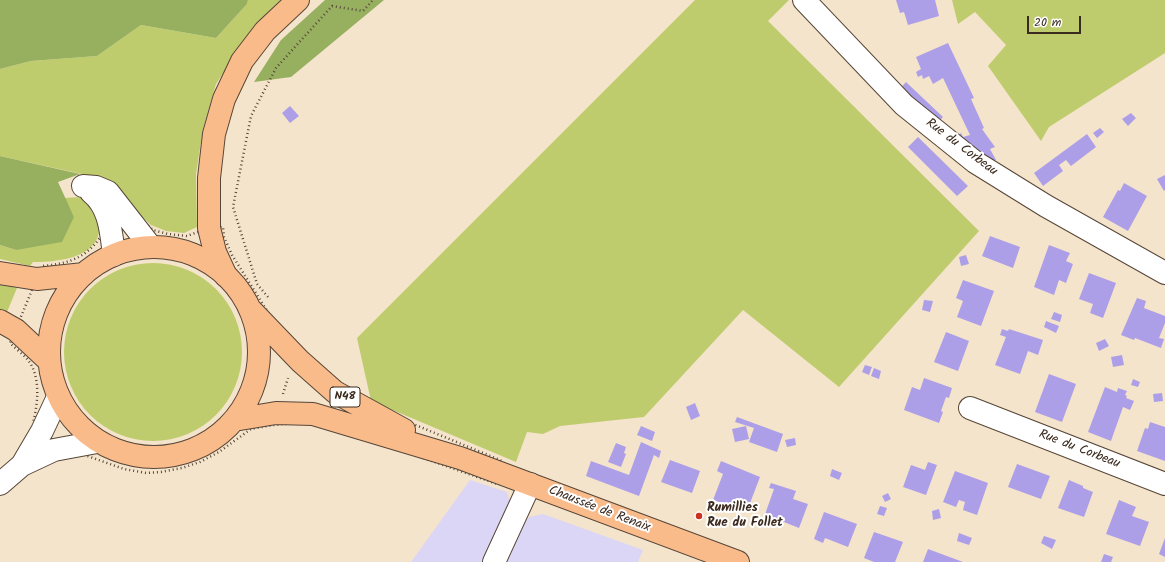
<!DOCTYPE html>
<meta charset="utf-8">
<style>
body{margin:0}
#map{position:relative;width:1165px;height:562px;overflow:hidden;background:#f4e4cb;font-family:Kalam,sans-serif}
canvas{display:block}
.scale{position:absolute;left:1027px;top:16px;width:54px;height:18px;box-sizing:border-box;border:2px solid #3b2a1e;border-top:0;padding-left:5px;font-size:12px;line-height:14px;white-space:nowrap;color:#3b2a1e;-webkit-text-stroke:3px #fff;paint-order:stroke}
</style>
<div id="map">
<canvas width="1165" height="562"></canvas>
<div class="scale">20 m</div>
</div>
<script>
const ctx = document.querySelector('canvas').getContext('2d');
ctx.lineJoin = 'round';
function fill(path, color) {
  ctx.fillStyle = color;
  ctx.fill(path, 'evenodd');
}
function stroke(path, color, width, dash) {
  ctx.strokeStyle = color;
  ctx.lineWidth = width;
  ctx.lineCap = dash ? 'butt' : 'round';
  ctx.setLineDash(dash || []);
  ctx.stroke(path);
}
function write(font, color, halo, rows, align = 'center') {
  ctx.font = font + ' Kalam,sans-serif';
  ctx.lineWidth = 4;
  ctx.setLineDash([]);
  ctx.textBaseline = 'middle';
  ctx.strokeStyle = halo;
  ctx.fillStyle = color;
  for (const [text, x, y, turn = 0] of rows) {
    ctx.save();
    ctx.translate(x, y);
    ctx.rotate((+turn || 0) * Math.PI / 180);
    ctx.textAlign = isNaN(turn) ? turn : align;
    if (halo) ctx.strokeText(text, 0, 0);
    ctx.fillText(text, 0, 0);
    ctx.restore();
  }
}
fill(new Path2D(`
 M470 480 507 492 510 502 486 562H411Z
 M543 514 643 550 638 562H504L520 529 529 517Z`), '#dcd6f6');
fill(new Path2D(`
 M248 0H281L253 28 216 84 203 129 196 174 197 227 184 233 166 231 151 225 100 178 0 156V69L31 61 97 56 141 25 216 38 247 4Z
 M695 0H789L768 21 979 231 839 387 743 310 644 417 560 426 543 434 527 432 516 462 371 401 357 338Z
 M952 0H1165V53L1049 127 1041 141 988 66 1006 45 975 12 958 24Z
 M81 197 100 211C100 221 101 232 96 241 84 260 52 262 33 262L30 266 0 259V245L16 250 74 217 64 198Z
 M64 352a89 89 0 1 1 178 0a89 89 0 1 1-178 0Z
 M0 283 17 288 7 312 0 309Z`), '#bfcc6d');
fill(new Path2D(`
 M0 0H248L247 4 216 38 141 25 97 56 31 61 0 69Z
 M325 0H384L291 77 254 82 281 40Z
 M0 156 80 174 58 182 74 217 62 242 16 250 0 245Z`), '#97b060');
fill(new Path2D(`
 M896 0H935L939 16 908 25 904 12 900 13Z
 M948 43 974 98 971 99 984 128 982 129 995 147 990 149 996 160 986 165 951 140 961 133 963 137 970 135 943 78 933 84 929 76 923 79 922 75 918 77 916 72 921 69 916 57Z
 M906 82 943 117 933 128 896 93Z
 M290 106 299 116 290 123 282 113Z
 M1131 113 1136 118 1128 126 1122 119Z
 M1100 128 1104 132 1097 138 1093 133Z
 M1087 134 1096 147 1071 166 1066 160 1059 165 1063 171 1043 186 1034 173Z
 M918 137 968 186 957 196 908 147Z
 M1165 175V190L1164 191 1157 179Z
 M1124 183 1147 196 1128 231 1103 217 1118 190 1120 191Z
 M990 236 1020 247 1013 268 982 256Z
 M1049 245 1070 253 1066 261 1073 264 1066 283 1059 280 1054 295 1034 287Z
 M966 255 969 264 961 266 959 257Z
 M1089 273 1116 283 1103 318 1090 313 1093 304 1079 299Z
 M963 280 994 291 981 326 957 317 963 301 956 298Z
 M1137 298 1146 301 1144 308 1165 316V323L1159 338 1164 339 1161 348 1135 338 1134 340 1121 335Z
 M924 300 933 301 930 312 922 310Z
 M1054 312 1062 315 1060 322 1051 319Z
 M1046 321 1059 326 1056 333 1044 327Z
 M1002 329 1008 331 1009 329 1043 340 1038 355 1028 351 1020 374 995 365 1006 337 1000 335Z
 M946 332 969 341 958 371 934 362Z
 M1105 339 1109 346 1099 351 1096 343Z
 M1122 355 1124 365 1113 367 1111 357Z
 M865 365 872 367 869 375 862 372Z
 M874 368 881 371 879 379 871 376Z
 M1049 374 1076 384 1062 422 1035 412Z
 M924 378 952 388 949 398 946 397 941 411 943 412 939 423 904 410 912 387 920 390Z
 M1133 379 1140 382 1138 387 1131 385Z
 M1105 387 1117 392 1118 388 1127 391 1125 395 1127 396 1126 398 1134 401 1130 410 1123 407 1111 441 1088 432Z
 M1162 393 1163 401 1154 402 1153 394Z
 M695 403 700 416 691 420 686 407Z
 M737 417 783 434 777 452 749 442 754 428 735 422Z
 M1150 422 1165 427V461L1137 451 1145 428 1148 429Z
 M641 426 655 432 652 441 637 435Z
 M746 426 749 439 735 442 732 429Z
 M795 438 796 445 787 447 785 440Z
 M641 442 661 451 659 458 654 455 639 496 586 476 591 461 629 475Z
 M616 443 626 447 624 453 626 454 621 467 608 462Z
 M670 460 700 471 692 493 661 482Z
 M721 461 760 477 747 511 713 500 723 474 717 471Z
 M928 462 937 465 926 495 903 487 911 465 925 470Z
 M1017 464 1050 476 1041 499 1008 487Z
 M832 469 842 473 839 480 830 476Z
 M955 471 988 483 977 515 963 510 965 502 959 500 956 507 943 502Z
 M1069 480 1083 486V488L1093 492 1084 517 1058 508Z
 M771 483 796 491 793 499 808 504 799 528 784 522 782 527 763 520 774 489 769 488Z
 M888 493 891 499 885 502 882 496Z
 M1119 500 1136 507 1132 516 1149 522 1140 546 1106 534Z
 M880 506 887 508 884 516 877 514Z
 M939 509 941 518 933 520 932 511Z
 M824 512 857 524 848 547 825 538 823 543 814 539Z
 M874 532 903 542 895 562H874L864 558Z
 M959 533 972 538 969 545 957 541Z
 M1044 536 1056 540 1052 549 1041 543Z
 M1165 538V557L1159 554Z
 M928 549 963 562H923Z
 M1104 554 1113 557 1111 562H1101Z`), '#ad9fe7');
const minor = new Path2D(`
 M804 0 904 105 975 162 1046 206 1165 273
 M83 186 96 187 108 192 151 247
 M91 192C110 207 111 232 114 255
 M970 408 1165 484
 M22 465 42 431 58 397
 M0 484 22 465 54 450 97 442
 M494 562 530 484`);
const major = new Path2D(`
 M49 352a105 105 0 1 1 210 0a105 105 0 1 1-210 0Z
 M0 273 37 279 84 274
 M251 310 300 361 335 392 404 430
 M0 321 16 330 49 361
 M234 420 276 413 313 414 460 458 738 562`);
const highway = new Path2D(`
 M226 276 215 252 209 228V178L214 134 224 99 242 61 265 31 298 0`);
stroke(minor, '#574638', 24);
stroke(major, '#574638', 24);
stroke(highway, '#574638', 24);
stroke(new Path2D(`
 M139 218 153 230 168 234 187 236 209 228 223 227 224 237 232 255 276 325 298 349 318 367 369 402 401 419 500 460 530 484H497L330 425 298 423 273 425 251 429 219 452 200 462 182 468 161 472 146 473 124 469 79 453 59 457 42 431 33 423C38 403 41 377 28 360 23 354 15 348 10 343L42 266C67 264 87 258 101 236L111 233Z
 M268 297 257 284 233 207 251 116 276 68 332 6 363 11 373 0
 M283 394 288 378`), '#574638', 2.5, [1, 3]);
stroke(minor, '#fff', 22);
stroke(major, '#fabb8b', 22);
stroke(highway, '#fabb8b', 22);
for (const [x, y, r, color] of [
 [699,516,4,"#c8321e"]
]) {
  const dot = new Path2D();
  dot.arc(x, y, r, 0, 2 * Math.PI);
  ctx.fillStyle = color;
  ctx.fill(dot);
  stroke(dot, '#fff', 1.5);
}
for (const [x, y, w] of [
 [345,397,30]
]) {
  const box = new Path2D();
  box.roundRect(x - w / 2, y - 10, w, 20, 3);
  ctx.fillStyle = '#fff';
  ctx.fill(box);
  stroke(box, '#3b2a1e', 1);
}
write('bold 12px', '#3b2a1e', null, [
 ["N48",345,397]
]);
write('13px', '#3b2a1e', '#fff', [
 ["Rue du Corbeau",961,148,37],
 ["Rue du Corbeau",1079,450,21],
 ["Chaussée de Renaix",599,510,21]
]);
write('bold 13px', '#3b2a1e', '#fff', [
 ["Rumillies",707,509],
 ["Rue du Follet",707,524]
], 'left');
</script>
